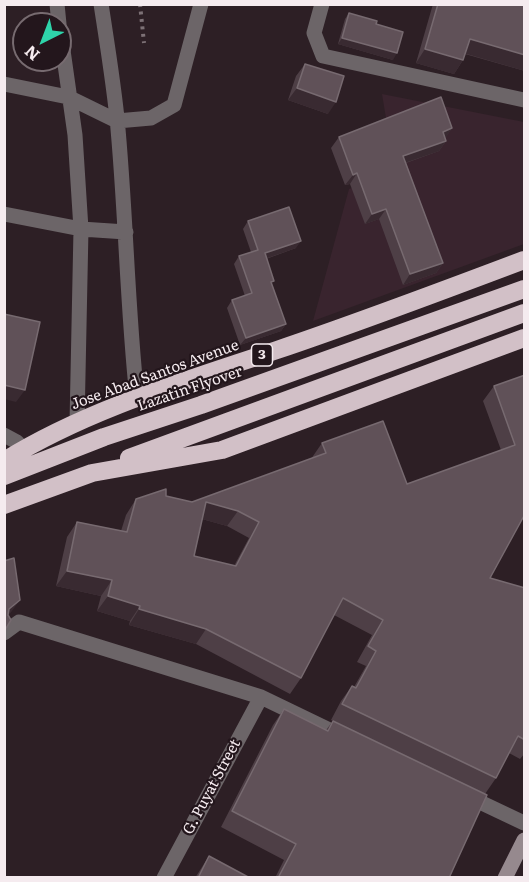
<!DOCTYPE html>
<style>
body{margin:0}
#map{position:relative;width:529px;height:882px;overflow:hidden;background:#2d1f25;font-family:Literata,serif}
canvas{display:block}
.frame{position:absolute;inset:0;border:6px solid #f5ebef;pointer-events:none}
.north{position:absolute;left:12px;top:12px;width:60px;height:60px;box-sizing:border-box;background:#23161c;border:2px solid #776b70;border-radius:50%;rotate:222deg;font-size:16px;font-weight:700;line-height:24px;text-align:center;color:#f5ebef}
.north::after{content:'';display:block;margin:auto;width:21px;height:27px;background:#2ed4aa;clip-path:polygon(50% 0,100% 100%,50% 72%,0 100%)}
</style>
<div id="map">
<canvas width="529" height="882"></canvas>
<div class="frame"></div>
<div class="north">N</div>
</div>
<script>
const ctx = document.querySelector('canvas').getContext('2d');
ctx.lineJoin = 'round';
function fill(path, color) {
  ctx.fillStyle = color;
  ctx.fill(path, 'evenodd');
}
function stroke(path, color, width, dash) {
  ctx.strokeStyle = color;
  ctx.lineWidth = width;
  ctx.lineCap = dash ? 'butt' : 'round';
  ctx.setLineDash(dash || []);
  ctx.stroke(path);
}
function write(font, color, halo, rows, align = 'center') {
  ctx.font = font + ' Literata,serif';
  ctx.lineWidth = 4.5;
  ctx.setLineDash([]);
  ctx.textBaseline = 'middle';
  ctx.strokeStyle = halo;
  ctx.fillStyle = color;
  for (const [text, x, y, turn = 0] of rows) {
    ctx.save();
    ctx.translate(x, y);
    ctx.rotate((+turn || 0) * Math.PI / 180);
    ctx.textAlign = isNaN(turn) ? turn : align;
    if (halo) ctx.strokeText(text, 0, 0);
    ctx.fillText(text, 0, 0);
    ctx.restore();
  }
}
fill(new Path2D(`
 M382 94 524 122V244L313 321 349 189 395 173Z`), '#39242e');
stroke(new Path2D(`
 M140 4 144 43`), '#7d7176', 4, [3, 4.5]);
stroke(new Path2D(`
 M57 4 59 24
 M101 4C107 42 113 80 117 118 126 212 127 305 137 398
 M322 4 314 33 323 56 524 100
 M60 29 75 135 81 229 77 423
 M4 84 68 97 117 121 151 118 174 105 201 4
 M4 214 81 229 126 232
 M4 435 17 442 22 450
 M4 633 19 622 261 697 346 738
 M465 795 524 823
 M164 878 261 697`), '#6c6568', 15);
stroke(new Path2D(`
 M505 878 524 840`), '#96898e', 15);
stroke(new Path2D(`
 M129 458 524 313
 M4 461C88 409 185 381 277 350 360 322 442 291 524 260
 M4 476 104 437 201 405 524 289
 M4 505 92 473 222 450 524 338`), '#d2c0c7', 18);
fill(new Path2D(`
 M433 4H525V71L465 54 463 60 454 74 416 63Z
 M349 13 376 24 393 60 338 44 345 19Z
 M305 64 328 114 288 100 296 76Z
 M452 128 445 138 446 141 439 151 406 163 443 263 436 273 403 285 379 219 365 224 350 184 345 185 331 148 339 137Z
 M248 221 296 248 266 259 272 284 286 324 281 331 240 345 227 308 232 300 245 296 234 264 239 256 251 252 243 229Z
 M525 375V514L490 578 525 588V753L520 759 509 753 496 778 485 794 331 720 341 701 352 686 354 687 366 666 357 662 372 635 334 615 301 678 290 694 196 644 129 625 130 621 97 611 101 596 56 586 67 537 77 522 121 531 126 515 136 499 166 496 192 502 311 459 322 443 407 484 501 450 483 401 494 386ZM202 519 227 526 249 538 234 566 194 556Z
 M284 709 326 730 333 721 449 878H275L284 860 221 827 273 725Z
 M209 856 250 878H195Z`), '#4e3f46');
fill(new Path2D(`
 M342 38 397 53 393 60 338 44Z
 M470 39 525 55V71L460 52Z
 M425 49 463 60 454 74 416 63Z
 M297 88 336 102 328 114 288 100Z
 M452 128 445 139 443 132Z
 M446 141 439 151 396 166 403 156Z
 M357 173 350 184 345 185 353 175Z
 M386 209 379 219 365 224 372 214Z
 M301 241 296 248 259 261 265 253Z
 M443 263 436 273 403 285 410 274Z
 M286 324 281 331 240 345 246 338Z
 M4 385 25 390 16 402 4 399Z
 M206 502 238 511 227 526 195 517Z
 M67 571 112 580 101 596 56 586Z
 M108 596 140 606 130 621 97 611Z
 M20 600 6 619 9 609Z
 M139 609 206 629 196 644 129 625Z`), '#392a31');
const building = new Path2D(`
 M438 4H525V55L470 39 463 60 425 49Z
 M349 13 377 21 376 24 403 32 397 53 342 38Z
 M305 64 344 76 336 102 297 88Z
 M441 97 452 128 443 132 446 141 403 156 443 263 410 274 386 209 372 214 357 173 353 175 339 137Z
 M289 207 301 241 265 253 274 281 271 282 286 324 246 338 232 300 252 293 239 256 258 250 248 221Z
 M4 314 40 322 25 390 4 385Z
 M525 375V514L490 578 525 588V740L518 736 496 778 342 704 352 686 356 688 376 651 368 646 383 620 343 598 301 678 206 629 139 609 140 606 108 596 112 580 67 571 77 522 127 532 136 499 166 489V496L192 502 326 453 322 443 383 421 407 484 515 445 494 386ZM206 502 238 511 259 522 236 566 194 556Z
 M14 558 20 600 9 609 8 615 11 620 4 632V561Z
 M284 709 328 731 333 721 487 795 449 878H278L296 844 232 811Z
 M209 856 250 878H198Z`);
fill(building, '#605158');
stroke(building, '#776a70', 1.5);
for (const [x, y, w] of [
 [262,355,21]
]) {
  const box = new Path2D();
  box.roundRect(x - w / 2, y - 11, w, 22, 4.5);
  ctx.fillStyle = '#23161c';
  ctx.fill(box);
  stroke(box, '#f5ebef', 1.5);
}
write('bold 14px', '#f5ebef', null, [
 ["3",262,355]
]);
write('15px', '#f5ebef', '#23161c', [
 ["Jose Abad Santos Avenue",155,375,-20],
 ["Lazatin Flyover",190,389,-19],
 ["G. Puyat Street",212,787,-62]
]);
</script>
